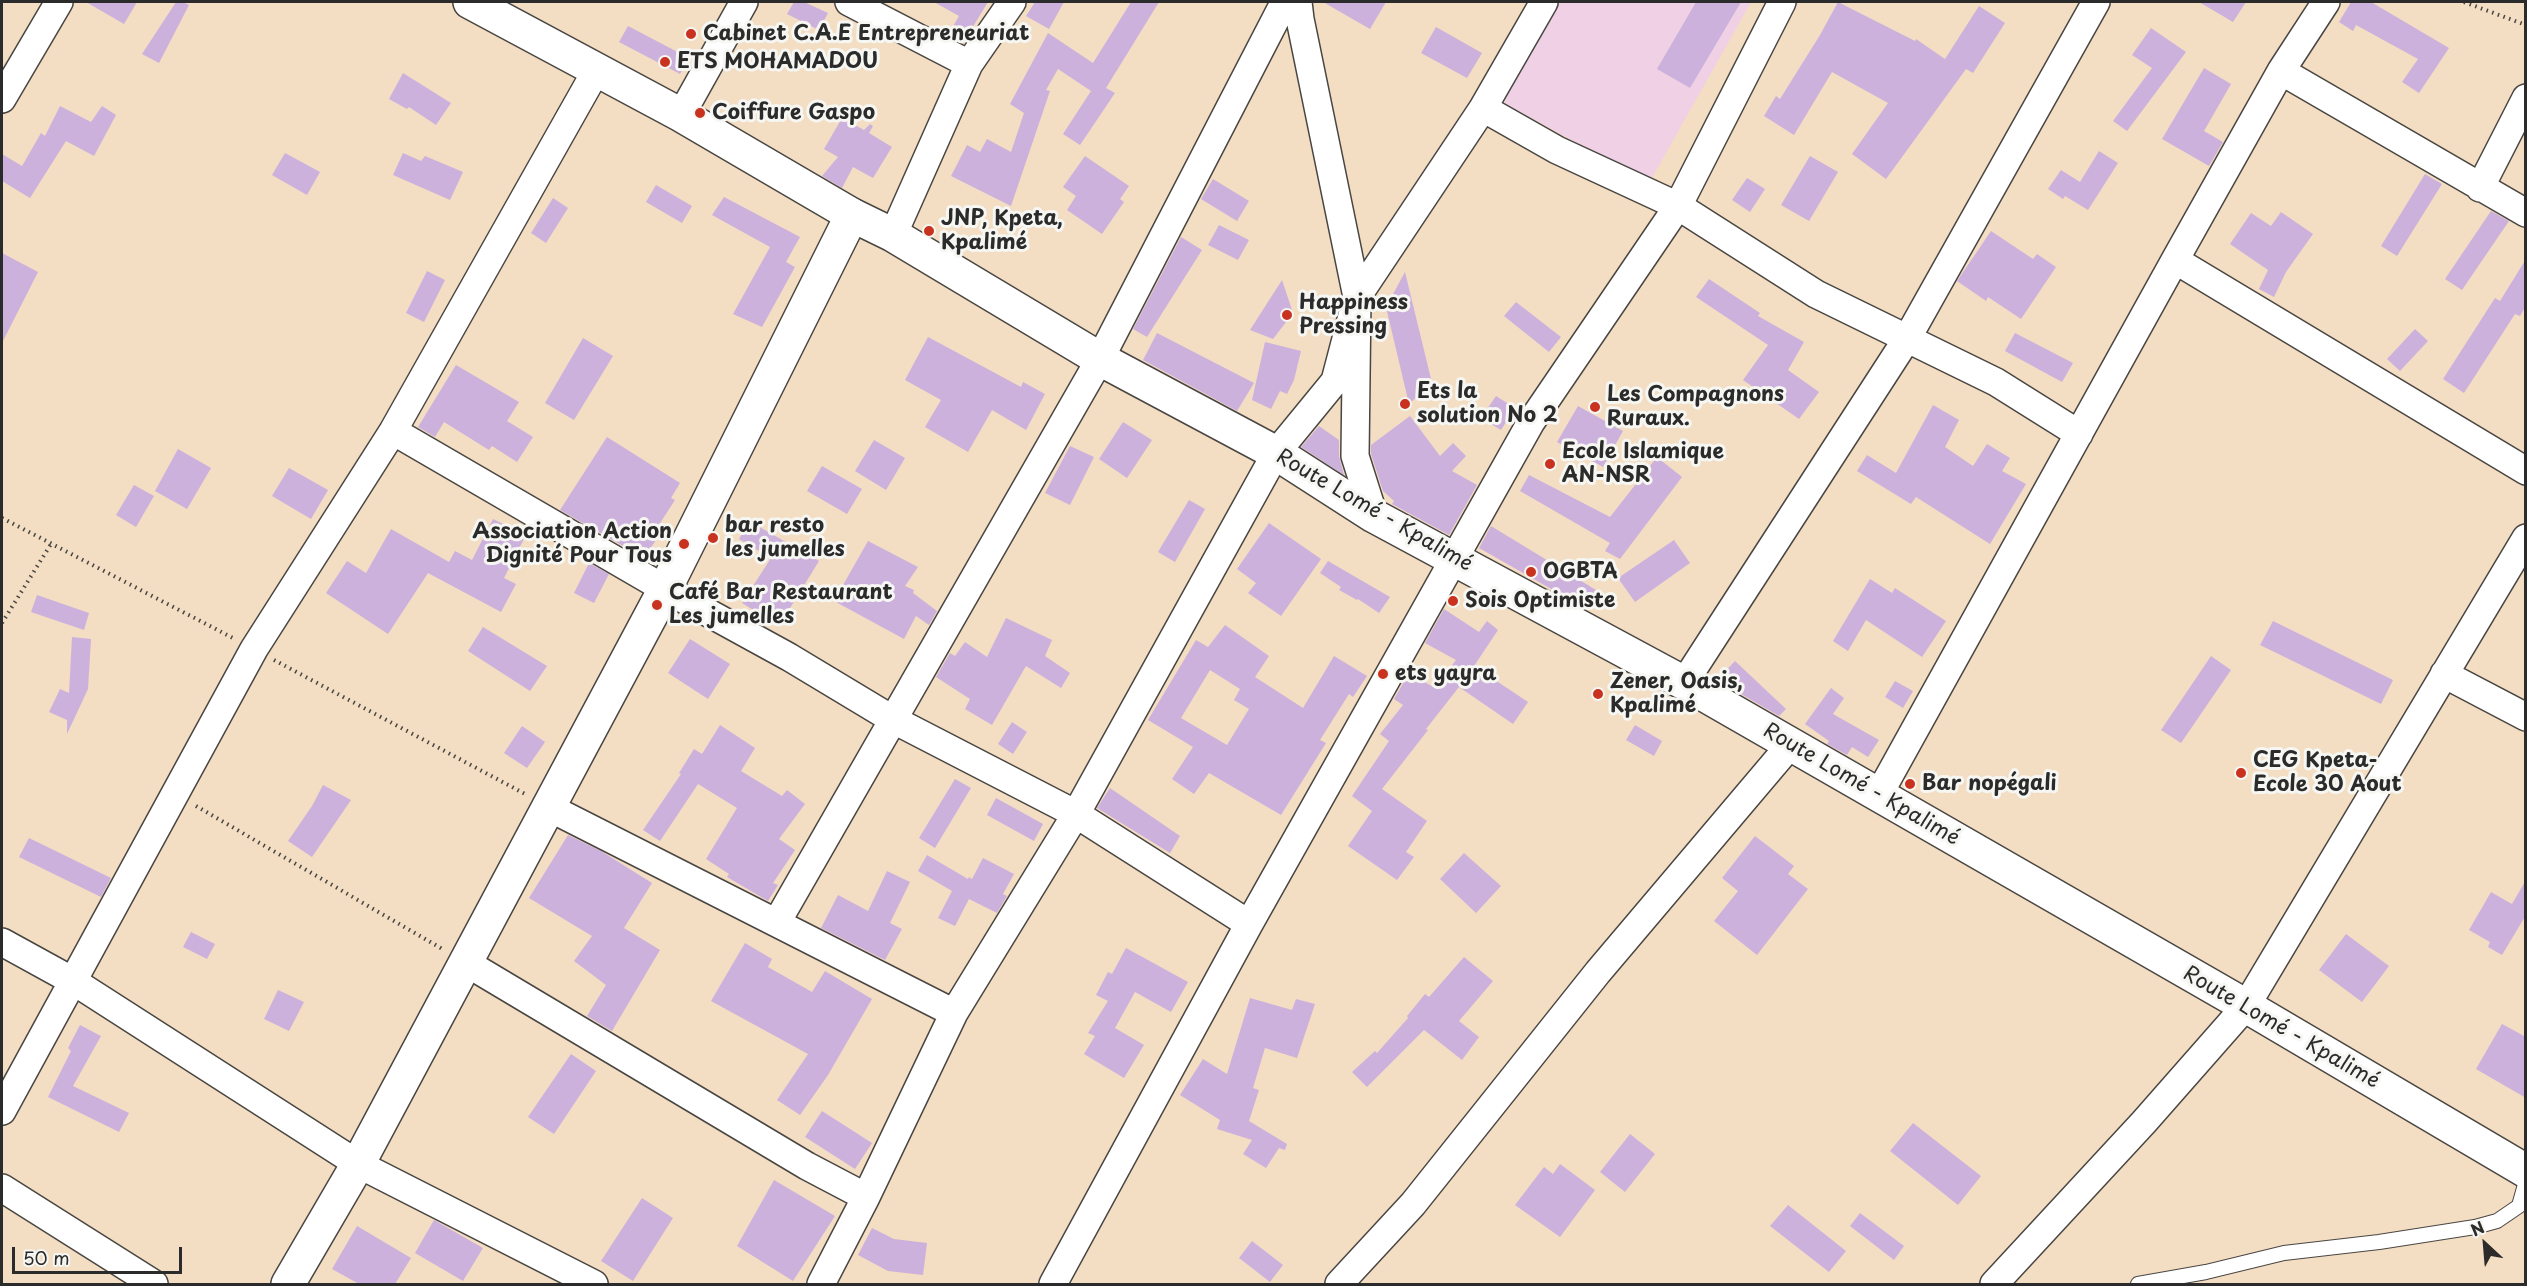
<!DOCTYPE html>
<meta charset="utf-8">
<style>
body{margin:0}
#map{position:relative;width:2527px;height:1286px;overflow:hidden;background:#f3ddc3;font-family:"Playpen Sans",sans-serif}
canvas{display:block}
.frame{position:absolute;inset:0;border:3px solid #2b2b2b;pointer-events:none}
.north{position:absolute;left:2455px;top:1214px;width:60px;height:60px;-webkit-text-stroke:4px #f6f6f2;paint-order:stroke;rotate:334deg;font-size:16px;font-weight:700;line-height:24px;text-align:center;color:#2b2b2b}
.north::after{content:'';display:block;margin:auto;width:21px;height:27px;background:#2b2b2b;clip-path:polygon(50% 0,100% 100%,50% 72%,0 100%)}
.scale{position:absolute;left:12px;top:1247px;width:170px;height:27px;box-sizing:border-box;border:3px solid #2b2b2b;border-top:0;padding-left:8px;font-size:18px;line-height:21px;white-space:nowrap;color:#2b2b2b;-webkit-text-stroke:4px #f6f6f2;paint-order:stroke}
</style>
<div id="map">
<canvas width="2527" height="1286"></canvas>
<div class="frame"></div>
<div class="north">N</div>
<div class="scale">50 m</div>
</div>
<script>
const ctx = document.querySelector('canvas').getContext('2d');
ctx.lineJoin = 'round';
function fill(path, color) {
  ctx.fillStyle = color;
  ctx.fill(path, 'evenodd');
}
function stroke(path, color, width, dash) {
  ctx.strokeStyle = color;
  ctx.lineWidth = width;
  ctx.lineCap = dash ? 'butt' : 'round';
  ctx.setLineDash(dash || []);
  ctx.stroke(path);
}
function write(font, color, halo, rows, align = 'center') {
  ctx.font = font + ' "Playpen Sans",sans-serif';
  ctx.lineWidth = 6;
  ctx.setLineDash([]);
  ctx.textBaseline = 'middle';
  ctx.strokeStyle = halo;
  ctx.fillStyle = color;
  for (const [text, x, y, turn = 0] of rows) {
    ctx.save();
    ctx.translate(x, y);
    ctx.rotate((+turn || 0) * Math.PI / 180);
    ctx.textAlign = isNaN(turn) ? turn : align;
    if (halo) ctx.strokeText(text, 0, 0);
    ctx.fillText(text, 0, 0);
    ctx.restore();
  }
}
fill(new Path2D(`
 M1556 2H1751L1649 183 1506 104 1503 96Z`), '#f0d0e5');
fill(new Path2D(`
 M86 2H137L124 24Z
 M176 2H183L189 5 159 63 142 54Z
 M794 2H804L828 13 819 30 787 14Z
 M934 2H988L963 43 948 35 959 16Z
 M1035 2H1064L1049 29 1026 16Z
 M1131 2H1159L1106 88 1115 93 1080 145 1063 134 1091 91 1058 69 1046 90 1050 91 1011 206 951 176 967 145 980 152 987 139 1011 152 1024 113 1010 104 1048 33 1093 63Z
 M1323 2H1386L1370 29Z
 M1696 2H1741L1690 88 1657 69Z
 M1838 2 1915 41 1916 39 1945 59 1979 6 2005 23 1973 73 1966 69 1886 179 1852 154 1888 103 1832 72 1794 135 1764 116 1776 96 1780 99 1820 35Z
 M2199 2H2246L2233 22Z
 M2351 2H2371L2449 48 2419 93 2402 82 2418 59 2356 25 2353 31 2339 22Z
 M628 26 689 58 680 74 619 42Z
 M1436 27 1482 53 1467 78 1421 53Z
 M2151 28 2186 52 2127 131 2113 121 2152 68 2132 55Z
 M2204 68 2231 84 2204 131 2223 142 2209 166 2162 139Z
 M403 73 451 103 436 125 409 107 407 109 389 99Z
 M60 106 91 122 102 106 116 115 94 156 66 141 30 198 2 181V154L22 166 41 133 45 136Z
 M842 118 864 130 870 124 873 126 869 133 892 147 873 178 853 167 842 188 822 176 838 157 824 149Z
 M2099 151 2118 163 2088 210 2065 196 2063 199 2048 189 2061 170 2080 182Z
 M285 153 320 172 307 195 272 175Z
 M403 153 421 161 425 156 463 172 450 200 393 175Z
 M1085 156 1129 186 1120 199 1124 202 1102 234 1067 210 1076 196 1063 187Z
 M1810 156 1838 172 1809 221 1781 205Z
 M2425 174 2442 184 2397 256 2381 246Z
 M1747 178 1765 189 1750 212 1732 200Z
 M1213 179 1249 201 1237 221 1201 199Z
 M656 185 692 206 682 223 646 202Z
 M724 197 800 237 786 262 795 267 762 327 733 314 770 247 712 215Z
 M553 198 568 208 546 243 531 233Z
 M2491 211 2509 221 2462 290 2445 279Z
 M2281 212 2313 234 2286 272 2274 297 2259 289 2268 270 2230 244 2251 213 2271 226Z
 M1219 225 1249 240 1238 260 1208 245Z
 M1991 231 2033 259 2037 254 2056 267 2021 319 1988 297 1986 301 1957 281Z
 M1181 237 1202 250 1147 337 1133 329Z
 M2 253 38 272 2 343Z
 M2526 259V306L2520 316 2515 314 2464 393 2443 379 2495 298 2500 301Z
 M427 271 445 280 424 322 406 313Z
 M1405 272 1432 383 1409 404 1386 307Z
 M1709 279 1760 313 1758 316 1804 342 1788 370 1819 392 1799 419 1743 380 1768 345 1696 297Z
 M1282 280 1293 313 1273 339 1250 330Z
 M1516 302 1561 337 1549 352 1504 316Z
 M2415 329 2428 341 2400 371 2387 359Z
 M1157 333 1254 383 1237 411 1143 360Z
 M2015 333 2073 363 2062 382 2005 351Z
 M928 337 1021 387 1023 382 1045 394 1026 430 992 410 968 452 925 427 941 400 905 380Z
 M583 338 613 356 574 420 545 403Z
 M1265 342 1301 351 1294 380 1287 394 1280 391 1271 409 1252 400Z
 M456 365 519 402 507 421 533 437 517 462 492 446 489 450 444 422 435 437 418 427Z
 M1496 396 1515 408 1501 430 1481 418Z
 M1933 405 1959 420 1945 447 1973 466 1987 444 2010 458 2002 471 2026 484 1990 544 1916 497 1911 504 1857 471 1867 455 1896 473Z
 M1578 406 1623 431 1603 467 1557 442Z
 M1410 416 1440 456 1453 443 1466 456 1452 471 1477 485 1449 535 1392 504 1394 501 1383 491 1371 454V445Z
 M1123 422 1152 440 1127 478 1099 459Z
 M1319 426 1339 440V456L1344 475 1301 447Z
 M607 437 680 483 671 498 675 500 651 537 656 540 644 558 560 510Z
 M874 440 905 458 886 490 855 471Z
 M1070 446 1094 457 1070 505 1045 493Z
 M178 449 211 468 187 509 155 491Z
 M1657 457 1682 477 1620 559 1605 551 1610 543 1520 491 1529 475 1610 517Z
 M822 466 862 489 847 514 807 491Z
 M289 468 328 490 311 519 272 496Z
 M134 485 154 496 136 527 116 515Z
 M1189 500 1205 509 1175 562 1158 552Z
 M493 519 526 535 504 578 516 584 501 612 428 573 388 634 326 593 347 561 366 573 391 529 449 562 455 551 472 560Z
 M749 521 819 561 779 626 742 603 771 558 739 539Z
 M1269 523 1321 559 1281 616 1248 593 1256 583 1237 569Z
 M1491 526 1596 590 1583 607 1479 548Z
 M1674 540 1690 563 1635 602 1618 578Z
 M868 541 918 567 905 586 914 590 913 593 937 611 929 625 916 616 904 639 834 601Z
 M1328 561 1390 597 1379 613 1358 599 1357 600 1339 590 1341 587 1320 573Z
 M589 563 609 574 594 603 574 593Z
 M1870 579 1892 593 1895 588 1946 621 1922 657 1866 620 1848 651 1833 641Z
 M37 595 89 613 84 630 31 612Z
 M1444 609 1479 632 1487 621 1498 630 1474 666 1528 702 1513 724 1459 687 1426 729 1428 730 1382 789 1427 821 1406 852 1414 857 1397 880 1348 846 1372 811 1352 796 1389 741 1380 734 1403 705 1394 699 1409 673 1435 688 1456 660 1425 643Z
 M1006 618 1052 640 1045 656 1070 673 1061 688 1026 666 992 725 965 709 970 699 936 677 950 653 955 656 965 642 987 657Z
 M2273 621 2393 680 2381 704 2260 645Z
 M1225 625 1269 656 1255 677 1303 708 1334 656 1367 676 1353 697 1349 694 1320 740 1326 743 1281 815 1209 773 1194 794 1172 779 1193 747 1148 720 1196 640 1208 647ZM1210 670 1240 689 1234 700 1249 709 1227 745 1181 718Z
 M483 627 547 666 530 691 468 651Z
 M72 637 91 639 88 689 67 734V720L49 712 60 689 69 693Z
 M690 639 730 664 708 699 668 673Z
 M2211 656 2231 670 2181 743 2161 730Z
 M1735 661 1786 709 1779 716 1729 687 1719 678Z
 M1895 681 1913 691 1903 708 1885 697Z
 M1831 688 1844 698 1833 714 1879 740 1868 757 1852 747 1847 755 1827 744 1829 741 1805 724Z
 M1012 722 1027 732 1013 754 998 744Z
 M720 725 755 748 741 771 782 796 787 790 805 804 779 839 795 850 773 883 778 885 768 901 727 877 729 874 706 859 737 808 698 784 660 841 643 830 681 774 679 773 694 749 702 754Z
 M1635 725 1662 741 1654 756 1626 740Z
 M522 726 545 742 527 768 504 753Z
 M955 779 971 788 935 848 919 838Z
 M323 785 351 800 312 857 288 841 312 806Z
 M1110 788 1180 836 1170 853 1097 808Z
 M996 798 1043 824 1034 841 987 815Z
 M568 835 601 851 652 883 624 928 660 950 612 1031 587 1016 606 985 574 961 592 936 529 898Z
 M1755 836 1794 866 1788 874 1808 889 1757 955 1714 921 1738 891 1722 878Z
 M29 838 111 878 101 897 19 857Z
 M1464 853 1501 886 1476 913 1440 879Z
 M927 855 968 879 969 877 972 879 983 858 1014 874 1003 894 1007 896 997 913 969 899 955 926 938 918 952 891 918 871Z
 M887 871 910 882 890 923 902 929 885 960 821 928 838 895 868 911Z
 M2526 880V915L2502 955 2488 947 2490 942 2469 930 2491 892 2512 904Z
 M191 932 215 944 207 959 183 947Z
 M2346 934 2389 966 2362 1002 2319 970Z
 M745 943 772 959 768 967 812 992 825 971 872 999 828 1075 800 1115 777 1100 808 1054 711 1001Z
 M1126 948 1188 982 1171 1012 1135 992 1115 1028 1144 1045 1124 1078 1084 1054 1095 1036 1088 1033 1108 1001 1096 995 1108 972 1112 974Z
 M1464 957 1493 981 1459 1021 1479 1037 1462 1060 1424 1030 1367 1087 1352 1072 1375 1051 1377 1053 1408 1018 1407 1016 1425 994 1429 997Z
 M278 990 304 1002 289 1031 264 1019Z
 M1250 998 1292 1010 1296 999 1315 1004 1297 1058 1265 1048 1253 1088 1259 1090 1249 1121 1287 1144 1285 1150 1279 1148 1266 1168 1243 1154 1252 1140 1217 1129 1220 1120 1180 1095 1203 1059 1227 1074Z
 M2502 1024 2526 1037V1098L2476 1069Z
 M80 1025 101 1036 73 1086 129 1113 119 1132 48 1097 71 1051 68 1048Z
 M571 1054 596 1071 554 1134 528 1117Z
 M822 1111 872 1143 855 1169 805 1137Z
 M1913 1123 1981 1176 1958 1205 1890 1151Z
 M1630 1134 1655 1154 1625 1192 1600 1172Z
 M1560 1164 1595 1190 1560 1237 1515 1205 1544 1167 1553 1174Z
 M774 1180 835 1216 793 1281 737 1246Z
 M642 1198 673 1218 633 1281 601 1261Z
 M1788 1205 1846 1251 1829 1272 1770 1226Z
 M1860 1213 1904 1246 1894 1260 1850 1226Z
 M434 1220 483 1248 463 1281 415 1253Z
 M357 1226 411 1258 395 1284H359L332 1269Z
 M872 1228 894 1239 927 1243 923 1275 888 1271 858 1255Z
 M1252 1241 1283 1265 1270 1282 1239 1258Z`), '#cdb1dd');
const lane = new Path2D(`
 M2138 1284 2206 1272 2284 1253 2379 1242 2475 1227 2497 1221 2519 1206 2526 1181`);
const street = new Path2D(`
 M849 2 969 64
 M2281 71 2526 213
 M2 99 59 2
 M1483 108 1557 150 1678 206 1816 294 1996 382 2079 434
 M681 115 744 2
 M2480 188 2526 98
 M893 235 969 64 1012 2
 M2175 260 2526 471
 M393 431 665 589 789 657 892 719 1076 814 1249 924
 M1374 516 1355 456 1357 297 1483 108 1544 2
 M2444 674 2526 717
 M1684 683 1908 337 2096 2
 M1878 796 2175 260 2281 71 2326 2
 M548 807 954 1013
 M777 922 1100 359 1283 5
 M2 942 73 981 358 1164 594 1284
 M465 962 807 1166 866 1197
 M2 1111 254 649 393 431 596 71
 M2 1188 154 1284
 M821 1284 866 1197 954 1013 1076 814 1276 453 1335 381 1357 297 1300 19 1298 2
 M1053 1284 1249 924 1531 422 1678 206 1782 2
 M1339 1284 1413 1204 1598 972 1791 744
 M1994 1284 2144 1122 2246 1006 2526 538`);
const secondary = new Path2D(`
 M288 1284 358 1164 665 589 852 215`);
const primary = new Path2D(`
 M470 2 681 115 852 215 893 235 1100 359 1276 453 1374 516 1684 683 2246 1006 2526 1171`);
stroke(lane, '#494642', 16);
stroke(street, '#494642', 30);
stroke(secondary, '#494642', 36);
stroke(primary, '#494642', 36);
stroke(new Path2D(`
 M2464 2 2526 25
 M2 518 233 638
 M2 623 51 544
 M274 660 527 795
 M196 806 444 950`), '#494642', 4, [1.5, 4.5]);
stroke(lane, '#fff', 14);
stroke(street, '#fff', 27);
stroke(secondary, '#fff', 33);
stroke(primary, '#fff', 33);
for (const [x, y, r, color] of [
 [691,34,6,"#c8321e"],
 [665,62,6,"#c8321e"],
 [700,113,6,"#c8321e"],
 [929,231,6,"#c8321e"],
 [1287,315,6,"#c8321e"],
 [1405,404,6,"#c8321e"],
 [1595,407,6,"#c8321e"],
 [1550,464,6,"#c8321e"],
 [713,538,6,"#c8321e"],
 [684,544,6,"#c8321e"],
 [1531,572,6,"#c8321e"],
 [1453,601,6,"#c8321e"],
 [657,605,6,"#c8321e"],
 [1383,674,6,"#c8321e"],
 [1598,694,6,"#c8321e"],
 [2241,773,6,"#c8321e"],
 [1910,784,6,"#c8321e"]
]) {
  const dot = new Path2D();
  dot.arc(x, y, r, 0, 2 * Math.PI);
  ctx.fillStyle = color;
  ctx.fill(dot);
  stroke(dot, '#f6f6f2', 2);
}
write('bold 21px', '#2b2b2b', '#f6f6f2', [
 ["Cabinet C.A.E Entrepreneuriat",703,34],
 ["ETS MOHAMADOU",677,62],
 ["Coiffure Gaspo",712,113],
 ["JNP, Kpeta,",941,219],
 ["Kpalimé",941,243],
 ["Happiness",1299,303],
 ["Pressing",1299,327],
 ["Ets la",1417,392],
 ["solution No 2",1417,416],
 ["Les Compagnons",1607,395],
 ["Ruraux.",1607,419],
 ["Ecole Islamique",1562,452],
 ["AN-NSR",1562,476],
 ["bar resto",725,526],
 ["les jumelles",725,550],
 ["Association Action",672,532,"right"],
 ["Dignité Pour Tous",672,556,"right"],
 ["OGBTA",1543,572],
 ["Café Bar Restaurant",669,593],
 ["Les jumelles",669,617],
 ["Sois Optimiste",1465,601],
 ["ets yayra",1395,674],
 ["Zener, Oasis,",1610,682],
 ["Kpalimé",1610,706],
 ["CEG Kpeta-",2253,761],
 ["Ecole 30 Aout",2253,785],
 ["Bar nopégali",1922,784]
], 'left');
write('21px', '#2b2b2b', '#f6f6f2', [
 ["Route Lomé - Kpalimé",1374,511,30],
 ["Route Lomé - Kpalimé",1861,785,30],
 ["Route Lomé - Kpalimé",2281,1028,30]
]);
</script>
